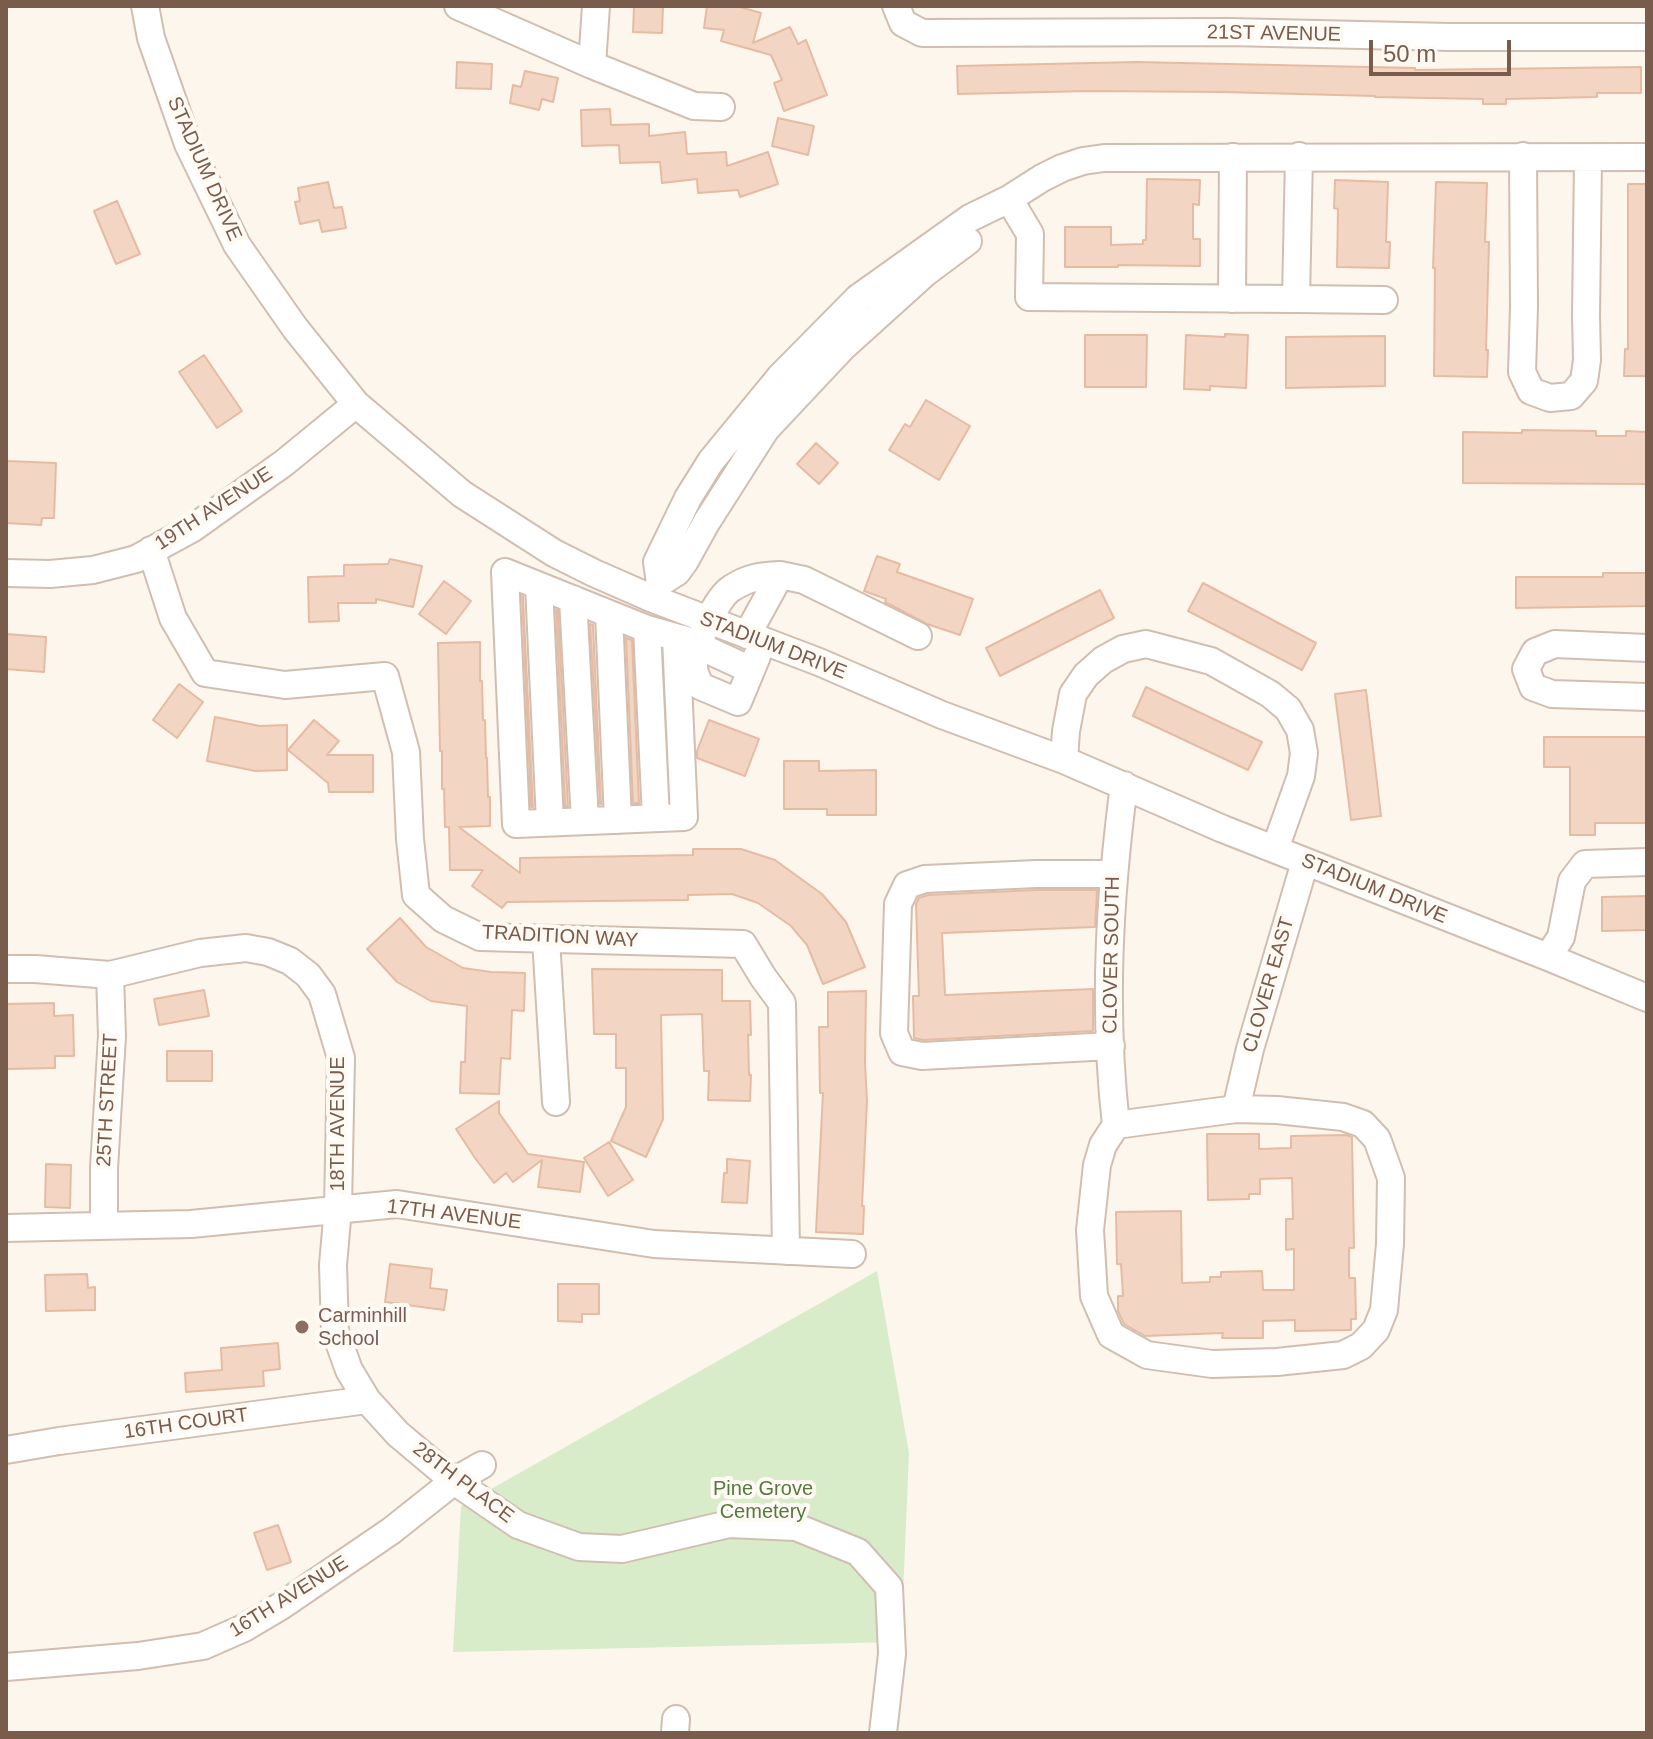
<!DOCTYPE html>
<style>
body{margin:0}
#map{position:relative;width:1653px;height:1739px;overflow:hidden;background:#fdf6ec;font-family:Arial,sans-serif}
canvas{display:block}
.frame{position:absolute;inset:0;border:8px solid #7a5c4d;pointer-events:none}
.scale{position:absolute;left:1369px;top:40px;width:142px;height:36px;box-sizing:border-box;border:4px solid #7a5c4d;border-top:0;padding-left:10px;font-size:24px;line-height:28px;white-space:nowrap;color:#7a5c4d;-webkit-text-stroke:6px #fffaf3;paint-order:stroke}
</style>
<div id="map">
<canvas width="1653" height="1739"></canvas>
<div class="frame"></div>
<div class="scale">50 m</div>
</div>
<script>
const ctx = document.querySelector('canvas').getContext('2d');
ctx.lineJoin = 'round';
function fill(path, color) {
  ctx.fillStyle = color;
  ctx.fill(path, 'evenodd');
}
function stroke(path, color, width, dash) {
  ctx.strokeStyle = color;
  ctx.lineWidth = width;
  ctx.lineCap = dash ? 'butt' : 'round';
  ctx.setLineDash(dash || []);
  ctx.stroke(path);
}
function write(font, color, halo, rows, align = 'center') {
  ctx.font = font + ' Arial,sans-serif';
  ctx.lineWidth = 8;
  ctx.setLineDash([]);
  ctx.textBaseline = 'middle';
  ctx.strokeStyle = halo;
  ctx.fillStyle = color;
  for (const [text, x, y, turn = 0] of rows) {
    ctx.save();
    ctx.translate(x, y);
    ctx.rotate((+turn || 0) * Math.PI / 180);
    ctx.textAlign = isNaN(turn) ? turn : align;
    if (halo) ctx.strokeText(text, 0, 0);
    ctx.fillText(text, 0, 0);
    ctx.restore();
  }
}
fill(new Path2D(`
 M877 1271 909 1453 901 1642 453 1652 461 1506Z`), '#d8ecc9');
const building = new Path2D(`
 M634 6H663L662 33 633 32Z
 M707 6H736L761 13 753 43 790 27 798 44 806 40 827 95 784 111 774 83 782 80 771 55 721 41 724 30 704 28Z
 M457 62 492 64 491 89 456 88Z
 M1136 62 1415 68V70L1641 67V93H1597V97L1506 99V104H1483V99L1375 97V96L1222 92 1089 91 958 94 957 66Z
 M525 71 558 78 553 102 542 99 539 110 510 103 513 85 521 87Z
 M610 109 611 125 649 124V136L685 132 687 154 726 152 727 166 768 152 778 184 740 197 738 190 698 193 697 179 662 183 660 162 620 163 619 145 582 146 581 110Z
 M778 118 814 126 808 155 772 146Z
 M1147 179 1200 180 1199 205 1193 204V239H1200V266L1118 265V267H1065V227H1111V245L1143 244V240H1146Z
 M1335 180 1388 182 1386 242H1390L1389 268 1337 267 1338 209 1334 208Z
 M328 182 334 208 342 207 346 228 322 232 319 220 300 224 295 202 300 201 298 188Z
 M1436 182 1487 183 1485 242H1489L1486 350H1488L1487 377 1434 376 1435 268H1433Z
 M1628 184H1647V376H1624L1625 349H1628Z
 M117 201 140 254 116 264 94 211Z
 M1225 334 1248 335 1246 388 1210 386V390L1184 389 1186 335 1225 337Z
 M1085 335H1147L1146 387H1085Z
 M1385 336V386L1286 388V337Z
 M204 355 242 411 217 428 179 372Z
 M926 400 970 426 939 480 889 450 905 424 910 427Z
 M1522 430 1596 431V436H1626V431L1647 432V484L1463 483V432L1522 433Z
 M816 443 838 463 819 484 797 464Z
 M6 461 56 463 54 518H42L41 525 6 523Z
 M877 556 900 564 897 572 973 599 960 635 927 624 885 602 886 599 864 591Z
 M390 559 422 566 413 607 376 599V603H338L339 621 309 622 308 577 344 576V565L388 564Z
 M1603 573H1647V606L1516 608V577H1603Z
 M444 581 471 601 446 634 419 614Z
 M1203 583 1316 643 1302 670 1188 611Z
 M1100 590 1114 618 1000 676 986 648Z
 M522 596 523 597 533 807H531Z
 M556 610H558L568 806H565Z
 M590 624 593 625 601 804H600Z
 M6 634 46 637 44 672 6 669Z
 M626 638 632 640 639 803H633Z
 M480 642V681H482L483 720H485L486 758H487L488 797H490V826L459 827 520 873V858L693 855V849H741L775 860 822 894 846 922 865 967 823 984 807 945 791 926 758 903 732 894 688 895V900L507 902 502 908 472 886 483 870H450L449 827H445L444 789H442V751H440L438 643Z
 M179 684 203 702 177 738 153 720Z
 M1146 687 1262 742 1248 770 1133 716Z
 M1366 690 1381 816 1351 820 1335 694Z
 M215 717 260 726 287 725V770L255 771 207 761Z
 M314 720 339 741 327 755H373V792H329L328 783 288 750Z
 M709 720 759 739 745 776 697 758V751Z
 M1544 737H1647V823H1595V835H1570V767H1544Z
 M784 761H819V771L876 770V815H827V809H784Z
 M1036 890H1097L1095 927 942 933 945 995 1093 989V1031L923 1040 914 1038 913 996H919L916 904 919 898 928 895Z
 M1647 896V930L1602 931V897Z
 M400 918 426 947 463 968 491 972 525 973 524 1011 512 1010 510 1059 501 1058 499 1094 460 1093 461 1062H465L467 1006 431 1001 397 982 367 949Z
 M592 969 722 970V1001H750L751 1035H748L749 1075H751L750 1101 708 1100 709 1071H704L702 1014 661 1015 663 1119 646 1157 611 1141 626 1107V1068H616V1034H594Z
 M204 990 209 1016 159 1025 154 999Z
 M866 991 865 1063 867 1101 862 1206H864L863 1234 816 1232 823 1093H820L819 1027H828V992Z
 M54 1003V1016L73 1015 74 1056H55V1068L6 1069V1004Z
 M167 1051H212V1081H167Z
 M499 1101V1113L528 1154 584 1162 580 1192 538 1187 542 1160 513 1182 506 1173 494 1183 475 1158 456 1129Z
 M1207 1134H1259V1149L1291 1148V1136L1347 1135 1352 1137 1354 1248H1349V1278H1355L1356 1319H1351V1330L1295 1331V1320L1263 1321V1338H1222L1223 1333 1145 1336 1124 1324 1118 1311V1296H1123L1121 1264H1117L1116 1212 1181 1211 1182 1283 1210 1282V1277H1221V1272L1262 1271 1263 1290H1294V1249L1286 1250V1219H1293L1292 1178 1260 1179V1194H1249V1199L1208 1200Z
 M609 1142 633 1180 608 1196 584 1158Z
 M727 1159 750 1161 747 1203 722 1202 724 1173H727Z
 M46 1164 71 1165 70 1208 45 1207Z
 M390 1264 432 1269 430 1288 447 1290 444 1310 385 1302Z
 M87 1274 88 1288 95 1287V1310L46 1311 45 1275Z
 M558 1284H599V1314H582V1322L558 1321Z
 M278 1343 280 1369 263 1371 264 1386 186 1392 185 1373 222 1370 221 1348Z
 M278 1525 291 1562 267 1570 254 1533Z`);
fill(building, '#f3d5c3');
stroke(building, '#e6bba3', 2);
const minor = new Path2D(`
 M145 6 151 38 188 144 237 245 295 328 356 404 462 494 554 553 594 573 651 598 819 662 942 715 1064 760 1223 829 1548 957 1647 998
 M458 6 592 65 694 106 721 107
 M896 6 903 23 922 33 1228 32 1450 37H1647
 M592 65 596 6
 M1523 156 1524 307 1522 372 1531 391 1550 398 1571 396 1584 381 1587 360 1586 316 1588 159
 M1009 199 1030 234 1029 297 1296 299 1299 156
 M1232 299 1233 157
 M1296 299 1384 300
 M151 550 173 618 205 673 285 685 385 676 406 752 410 839 416 895 443 919 480 937 743 944 763 977 782 1003 786 1251
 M6 573 50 574 93 570 136 559 193 528 284 463 356 404
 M660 583 657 562 688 498 711 461 780 377 858 298 970 218 1009 199 1042 178 1062 168 1083 161 1104 158 1647 157
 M539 586 550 822
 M652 597 660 583 677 572 685 561 706 523 766 429 843 347 925 273 968 241
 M573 599 585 821
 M609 614 618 820
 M647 629 656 818
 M747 635 780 575 804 580 918 636
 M676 638 684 817 516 824 505 572 647 629 686 640 751 670
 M1647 648 1555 644 1535 652 1526 669 1533 687 1552 694 1647 697
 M757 656 738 702 700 686C698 680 694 673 694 667 693 649 716 597 732 588 749 577 761 576 780 575
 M1064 760 1066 731 1073 694 1086 675 1103 660 1123 649 1146 644 1211 661 1270 694 1288 709 1300 730 1304 753 1301 776 1275 849
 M546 939 556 1102
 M1548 957 1561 937 1572 881 1585 864 1647 862
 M6 969H35L110 975 200 953 246 948 268 952 290 961 308 975 322 994 341 1058 338 1208 333 1265 335 1331 349 1370 367 1400 398 1434 454 1481 518 1525 579 1547 622 1549 729 1524 796 1527 858 1552 889 1587 892 1654 883 1733
 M1111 1046 922 1056 902 1052 894 1033 898 904 907 885 925 879 1036 874H1114
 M1236 1109 1277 1110 1343 1117 1363 1124 1377 1139 1391 1178 1390 1244 1384 1310 1376 1330 1361 1346 1343 1355 1277 1362 1212 1364 1147 1355 1111 1335 1094 1296 1090 1230 1097 1165 1103 1145 1116 1125Z
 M1236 1109 1250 1049 1305 862
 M1116 1125C1103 1011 1109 899 1124 785
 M104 1226V1168L112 1036 110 975
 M6 1228 191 1224 397 1204 654 1244 852 1254
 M6 1450 59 1441 367 1400
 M6 1667 138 1656 203 1646 244 1628 281 1606 391 1531 454 1481 482 1465
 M675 1733 676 1719`);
stroke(minor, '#d1beb0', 30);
stroke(minor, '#fff', 26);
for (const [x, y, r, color] of [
 [302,1327,8,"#8d6e63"]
]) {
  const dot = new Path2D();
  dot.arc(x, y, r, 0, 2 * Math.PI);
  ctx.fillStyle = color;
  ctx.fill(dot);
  stroke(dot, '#fffaf3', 3);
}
write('20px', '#7a5c4d', '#fffaf3', [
 ["21ST AVENUE",1274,34,1],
 ["STADIUM DRIVE",204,169,66],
 ["19TH AVENUE",214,509,-33],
 ["STADIUM DRIVE",773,646,21],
 ["STADIUM DRIVE",1374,889,22],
 ["TRADITION WAY",560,937,3],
 ["CLOVER SOUTH",1112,955,-89],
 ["CLOVER EAST",1269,985,-74],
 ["25TH STREET",108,1100,-87],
 ["18TH AVENUE",338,1124,-90],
 ["17TH AVENUE",454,1215,7],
 ["16TH COURT",186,1424,-8],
 ["28TH PLACE",463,1483,37],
 ["16TH AVENUE",289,1597,-32]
]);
write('20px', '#785e54', '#fffaf3', [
 ["Carminhill",318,1316],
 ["School",318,1339]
], 'left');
write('20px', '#537a41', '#fffaf3', [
 ["Pine Grove",763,1489],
 ["Cemetery",763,1512]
]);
</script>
